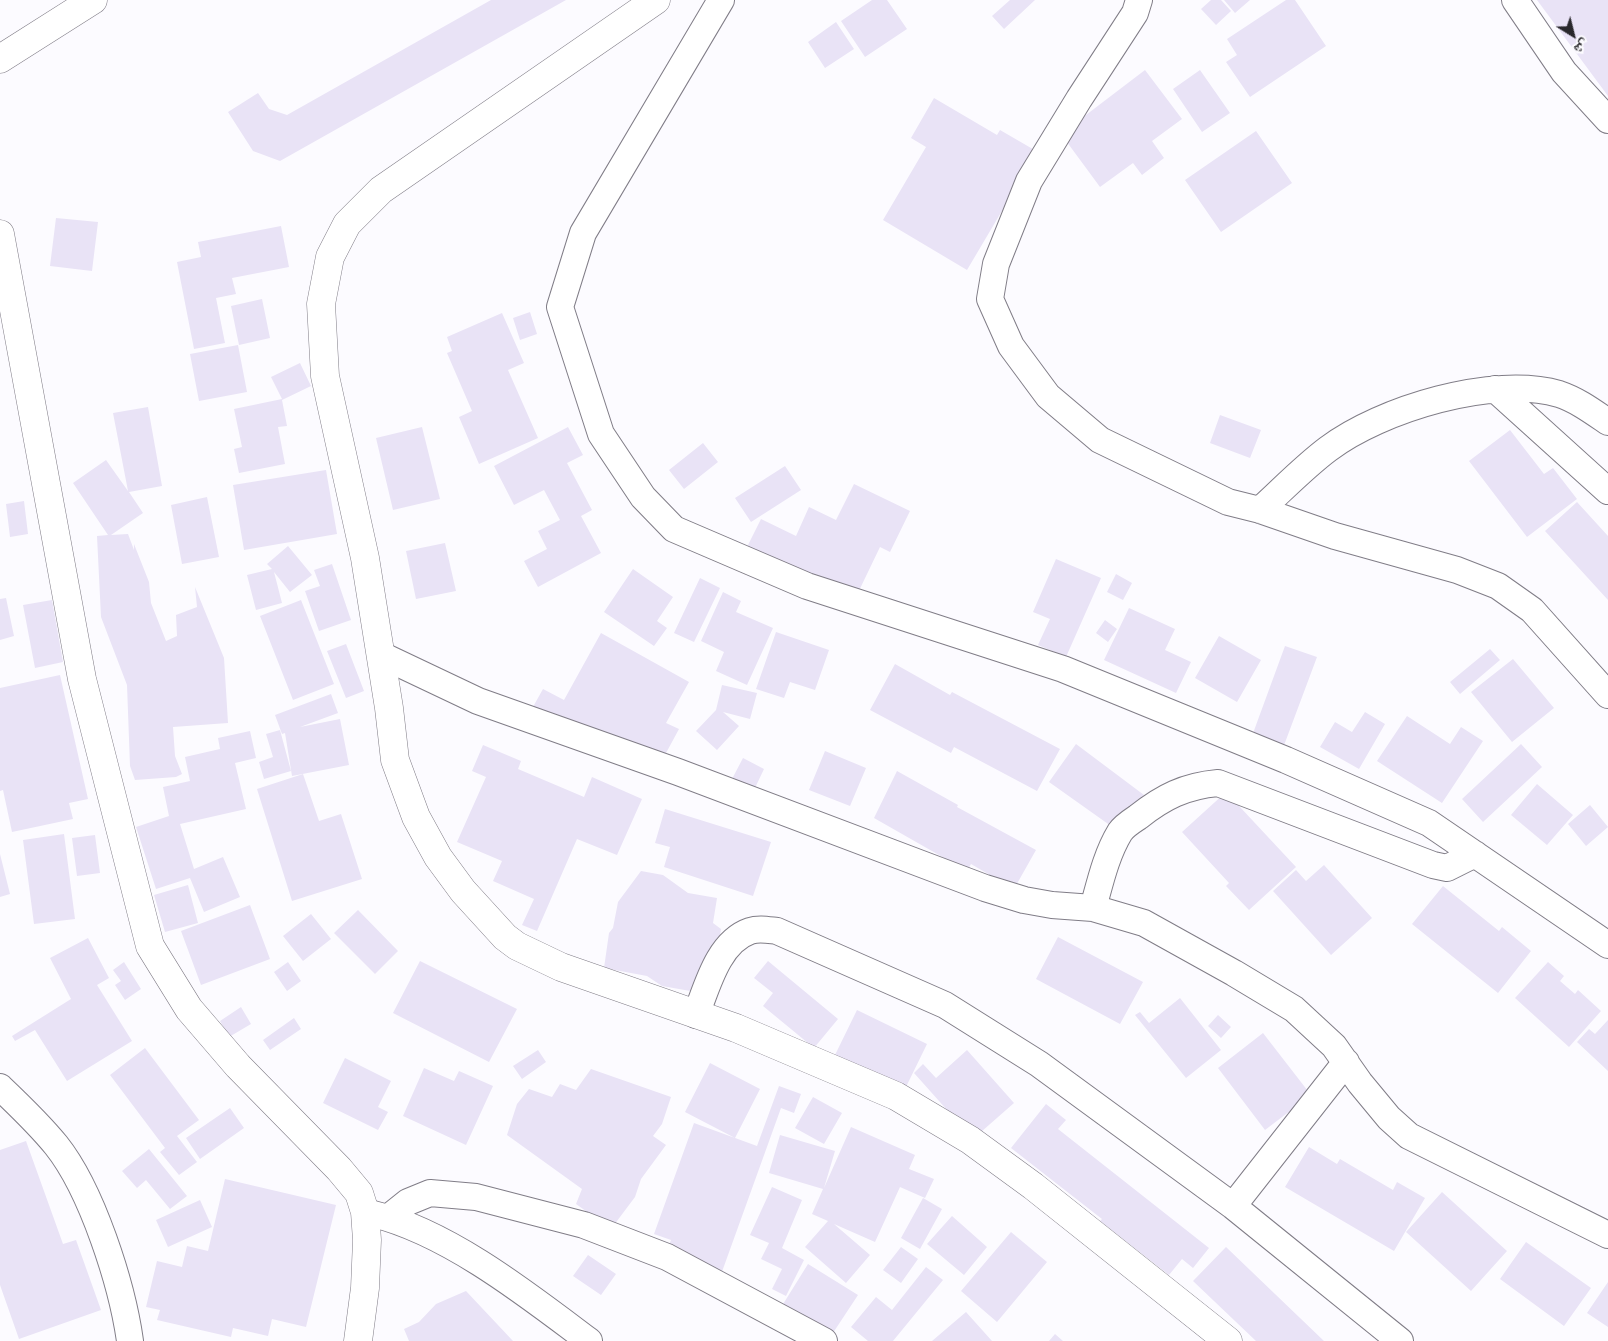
<!DOCTYPE html>
<meta charset="utf-8">
<style>
body{margin:0}
#map{position:relative;width:1608px;height:1341px;overflow:hidden;background:#fcfbff;font-family:"Source Serif 4","Noto Naskh Arabic",serif}
canvas{display:block}
.north{position:absolute;left:1548px;top:10px;width:50px;height:50px;-webkit-text-stroke:4px #fcfbff;paint-order:stroke;rotate:144deg;font-size:14px;font-weight:700;line-height:20px;text-align:center;color:#29282c}
.north::after{content:'';display:block;margin:auto;width:18px;height:22px;background:#29282c;clip-path:polygon(50% 0,100% 100%,50% 72%,0 100%)}
</style>
<div id="map">
<canvas width="1608" height="1341"></canvas>
<div class="north">ش</div>
</div>
<script>
const ctx = document.querySelector('canvas').getContext('2d');
ctx.lineJoin = 'round';
function fill(path, color) {
  ctx.fillStyle = color;
  ctx.fill(path, 'evenodd');
}
function stroke(path, color, width, dash) {
  ctx.strokeStyle = color;
  ctx.lineWidth = width;
  ctx.lineCap = dash ? 'butt' : 'round';
  ctx.setLineDash(dash || []);
  ctx.stroke(path);
}
fill(new Path2D(`
 M491 0H566L280 161 253 151 228 112 258 93 269 109 287 115Z
 M872 0H887L907 29 865 57 841 21Z
 M1010 0H1035L1004 29 992 16Z
 M1211 0H1221L1231 11 1216 25 1201 9Z
 M1224 0H1250L1235 13Z
 M1286 0H1295L1326 46 1250 97 1226 62 1237 55 1227 39Z
 M1537 0H1608V96Z
 M836 22 854 49 825 68 808 42Z
 M1145 70 1182 119 1152 141 1164 158 1142 175 1133 163 1100 187 1061 134Z
 M1200 70 1230 113 1202 132 1173 89Z
 M934 98 997 135 1000 130 1050 159 1006 204 967 270 883 220 926 147 911 138Z
 M1256 131 1292 183 1221 232 1185 180Z
 M56 218 98 222 92 271 50 266Z
 M281 226 289 267 232 278 236 294 216 298 225 343 194 349 177 262 201 257 198 242Z
 M262 299 270 338 239 345 231 306Z
 M530 312 537 334 520 340 513 318Z
 M502 313 524 363 508 370 538 438 479 464 459 417 472 411 447 353 452 351 447 337Z
 M238 345 247 392 199 401 190 354Z
 M300 363 311 386 282 400 287 426 278 427 285 464 239 473 234 449 242 447 234 409 282 399 271 377Z
 M148 407 162 486 129 492 143 513 111 535 128 534 134 550V544L149 582 151 603 166 641 177 636 176 615 197 607 195 587 224 658 228 723 173 727 175 756 182 774 176 777 135 780 130 766 127 685 101 617 97 536 108 535 73 483 106 460 128 491 113 413Z
 M1220 415 1261 430 1250 458 1210 443Z
 M422 427 440 499 393 510 376 438Z
 M568 427 583 455 567 463 592 510 581 516 601 553 538 587 524 561 547 549 538 531 560 520 544 490 514 505 494 466Z
 M1510 430 1544 474 1553 468 1577 499 1527 537 1469 461Z
 M703 443 718 462 684 489 669 470Z
 M785 466 801 490 751 522 735 498Z
 M326 470 337 534 244 550 233 485Z
 M854 484 910 511 890 552 880 547 855 599 747 547 761 519 796 536 809 507 836 520Z
 M207 497 219 557 182 564 171 505Z
 M24 501 28 534 10 537 6 504Z
 M1577 502 1608 536V600L1545 531Z
 M445 543 456 591 416 599 406 551Z
 M288 546 312 575 290 592 274 572 282 603 256 610 247 575 272 569 267 564Z
 M1056 559 1101 578 1066 657 1038 645 1050 619 1033 612Z
 M332 564 351 620 319 631 305 591 320 586 314 570Z
 M633 569 673 597 657 621 667 628 654 646 604 612Z
 M1116 574 1132 583 1123 600 1107 592Z
 M700 578 720 588 694 642 674 633Z
 M723 592 741 601 736 612 773 628 747 685 716 671 724 652 701 641Z
 M6 598 14 636 0 640V599Z
 M52 600 63 662 35 668 23 605Z
 M301 600 334 684 293 700 260 616Z
 M1129 608 1175 629 1165 650 1191 662 1176 693 1104 660Z
 M1105 620 1117 629 1108 642 1096 633Z
 M776 632 829 650 815 690 790 682 784 698 756 689Z
 M601 633 689 682 666 723 679 729 659 766 529 714 543 689 564 700Z
 M1219 636 1261 660 1237 702 1195 678Z
 M346 644 364 691 346 698 327 651Z
 M1285 646 1317 657 1283 748 1252 736Z
 M1490 649 1500 660 1460 694 1450 682Z
 M1513 659 1554 708 1512 742 1471 692Z
 M895 664 950 695 952 692 1060 749 1037 791 954 747 951 753 870 710Z
 M60 675 88 799 69 803 73 819 12 832 3 790 0 791V688Z
 M722 685 757 693 750 719 723 712 739 726 717 750 696 731 716 710Z
 M331 694 338 713 300 727 340 719 349 765 292 776 285 733 282 734 275 715Z
 M1365 712 1385 724 1359 769 1320 747 1335 722 1352 732Z
 M1407 716 1450 744 1461 727 1483 741 1442 803 1377 761Z
 M280 730 291 771 264 779 259 762 273 757 266 734Z
 M250 731 256 758 235 763 246 809 180 824 194 869 223 857 240 897 204 912 190 878 156 889 136 827 169 816 163 787 190 781 185 757 220 749 218 738Z
 M1076 744 1144 795 1118 831 1049 782Z
 M1521 744 1542 767 1483 822 1462 799Z
 M483 745 521 761 518 769 584 797 592 777 642 799 617 855 577 839 537 931 522 925 534 899 493 881 502 861 457 842 486 777 472 771Z
 M825 751 866 768 850 806 809 790Z
 M743 758 764 769 754 790 732 779Z
 M897 771 958 805 957 807 1036 850 1014 889 971 864 967 871 874 818Z
 M303 774 319 821 341 814 362 879 292 901 257 789Z
 M1537 784 1573 815 1547 845 1511 815Z
 M1226 792 1296 867 1249 910 1226 886 1229 883 1182 832Z
 M1590 805 1608 827 1586 846 1568 824Z
 M665 809 771 842 753 896 664 867 670 847 655 843Z
 M64 834 75 919 34 924 23 840Z
 M95 835 100 873 77 876 72 838Z
 M0 854 10 894 0 897Z
 M1324 865 1372 918 1331 955 1273 891 1296 870 1306 881Z
 M641 871 663 875 688 893 717 898 713 923 721 929 715 966 696 992 662 986 647 976 604 968 609 933 613 928 618 902Z
 M188 885 198 923 165 932 154 895Z
 M1443 886 1499 931 1502 927 1531 951 1498 993 1412 924Z
 M250 905 270 959 201 985 181 931Z
 M358 910 398 951 375 974 334 933Z
 M311 914 331 939 303 961 283 936Z
 M1058 937 1143 982 1120 1024 1036 979Z
 M88 938 109 978 97 985 132 1041 67 1081 35 1030 15 1041 12 1036 71 999 50 958Z
 M420 961 517 1009 489 1062 393 1013Z
 M768 961 838 1019 814 1048 763 1006 773 993 754 978Z
 M124 962 141 989 125 1000 115 985 121 981 113 970Z
 M288 962 301 981 287 991 274 972Z
 M1548 962 1564 976 1560 981 1575 994 1578 990 1601 1011 1569 1047 1515 998Z
 M1180 998 1221 1050 1186 1078 1135 1015 1140 1012 1149 1023Z
 M241 1007 251 1024 229 1037 220 1021Z
 M857 1010 927 1044 905 1089 835 1055Z
 M1218 1015 1231 1027 1221 1038 1208 1026Z
 M294 1018 301 1029 270 1050 263 1040Z
 M1608 1020V1071L1577 1042 1589 1029 1595 1034Z
 M1263 1033 1311 1095 1265 1130 1218 1068Z
 M145 1048 199 1120 177 1136 197 1162 179 1175 160 1152 165 1148 110 1075Z
 M538 1050 546 1062 522 1079 513 1066Z
 M967 1050 1014 1103 973 1139 914 1073 923 1064 936 1078Z
 M345 1058 391 1081 378 1107 388 1112 378 1130 323 1103Z
 M710 1063 760 1089 735 1138 685 1112Z
 M424 1068 454 1081 459 1071 493 1086 466 1145 403 1116Z
 M591 1069 671 1097 662 1124 653 1136 666 1145 641 1179 635 1197 611 1229 576 1204 582 1189 507 1135 517 1104 529 1089 552 1097 560 1084 576 1090Z
 M779 1086 801 1094 794 1113 781 1108 719 1280 665 1256 671 1240 654 1234 694 1123 757 1146Z
 M813 1097 842 1113 824 1144 795 1128Z
 M1046 1104 1066 1120 1058 1129 1209 1248 1193 1268 1182 1259 1169 1275 1100 1221 1102 1219 1011 1148Z
 M230 1108 244 1128 200 1159 186 1138Z
 M851 1127 915 1155 909 1169 934 1179 925 1198 900 1187 875 1242 834 1224 870 1255 846 1283 805 1247 828 1221 812 1214 823 1189 769 1173 780 1135 835 1151 824 1188Z
 M26 1141 63 1244 76 1240 101 1310 19 1339 0 1285V1150Z
 M1309 1147 1337 1164 1340 1159 1393 1190 1397 1182 1425 1198 1394 1251 1285 1187Z
 M149 1149 187 1196 170 1209 146 1180 137 1188 122 1171Z
 M225 1179 336 1205 306 1327 272 1319 268 1336 233 1328 231 1337 157 1320 160 1310 146 1307 157 1261 182 1267 187 1246 208 1251Z
 M772 1187 802 1200 782 1248 804 1260 786 1296 772 1289 782 1269 761 1259 769 1243 750 1235Z
 M1442 1192 1507 1251 1471 1291 1406 1232Z
 M923 1198 942 1209 920 1249 901 1238Z
 M200 1200 212 1227 168 1247 156 1220Z
 M952 1216 987 1247 964 1275 927 1244Z
 M1011 1232 1047 1262 997 1322 961 1291Z
 M1526 1242 1591 1288 1564 1326 1500 1279Z
 M901 1247 918 1259 901 1283 883 1270Z
 M1226 1247 1324 1341H1256L1193 1281Z
 M588 1255 616 1274 601 1295 573 1276Z
 M808 1264 858 1295 829 1339 780 1309Z
 M926 1267 943 1280 893 1341H868L851 1327 876 1297 892 1310Z
 M1608 1282V1327L1587 1313Z
 M466 1291 513 1341H409L404 1329 419 1322 436 1304Z
 M966 1312 992 1341H932Z
 M1055 1334 1063 1341H1049Z`), '#e9e3f6');
const minor = new Path2D(`
 M721 0 583 233 560 307 601 434 643 497 674 529 807 586 1063 669 1286 760 1429 823 1608 945
 M1139 0 1135 13 1079 99 1029 181 996 264 990 299 1011 346 1048 396 1100 440 1228 502 1260 510 1335 536 1457 570 1498 586 1532 610 1608 695
 M1515 0 1564 72 1608 120
 M1495 389 1608 491
 M1260 510C1282 490 1304 467 1328 449 1381 409 1493 375 1559 394 1577 400 1592 411 1608 422
 M381 655 478 701 678 772 985 888 1024 900 1052 905 1093 908 1144 923 1234 973 1294 1009 1334 1046 1360 1083 1389 1118 1409 1136 1608 1235
 M1093 908C1100 883 1106 855 1120 832 1124 826 1132 821 1138 817 1163 797 1185 786 1218 783L1433 865 1447 868 1475 854
 M696 1015C707 987 718 942 750 931 759 928 768 930 777 931L945 1005 1039 1064 1233 1206 1400 1341
 M0 1087C20 1106 39 1124 56 1145 92 1190 122 1284 130 1341
 M1233 1206 1346 1062
 M373 1214C448 1232 528 1295 589 1341
 M388 1218 408 1202 430 1193 476 1197 584 1225 667 1257 824 1341`);
const tertiary = new Path2D(`
 M656 0 381 190 347 224 330 257 321 304 325 376 365 558 389 708 395 760 416 817 438 857 463 891 505 937 517 946 561 967 736 1028 896 1096 970 1140 1033 1186 1228 1341`);
const secondary = new Path2D(`
 M0 59 93 0
 M0 234 82 679 150 946 189 1009 238 1066 339 1169 359 1193 365 1212 367 1240 365 1288 358 1341`);
stroke(minor, '#807d87', 28);
stroke(tertiary, '#807d87', 29);
stroke(secondary, '#807d87', 29);
stroke(minor, '#fff', 26);
stroke(tertiary, '#fff', 28);
stroke(secondary, '#fff', 28);
</script>
